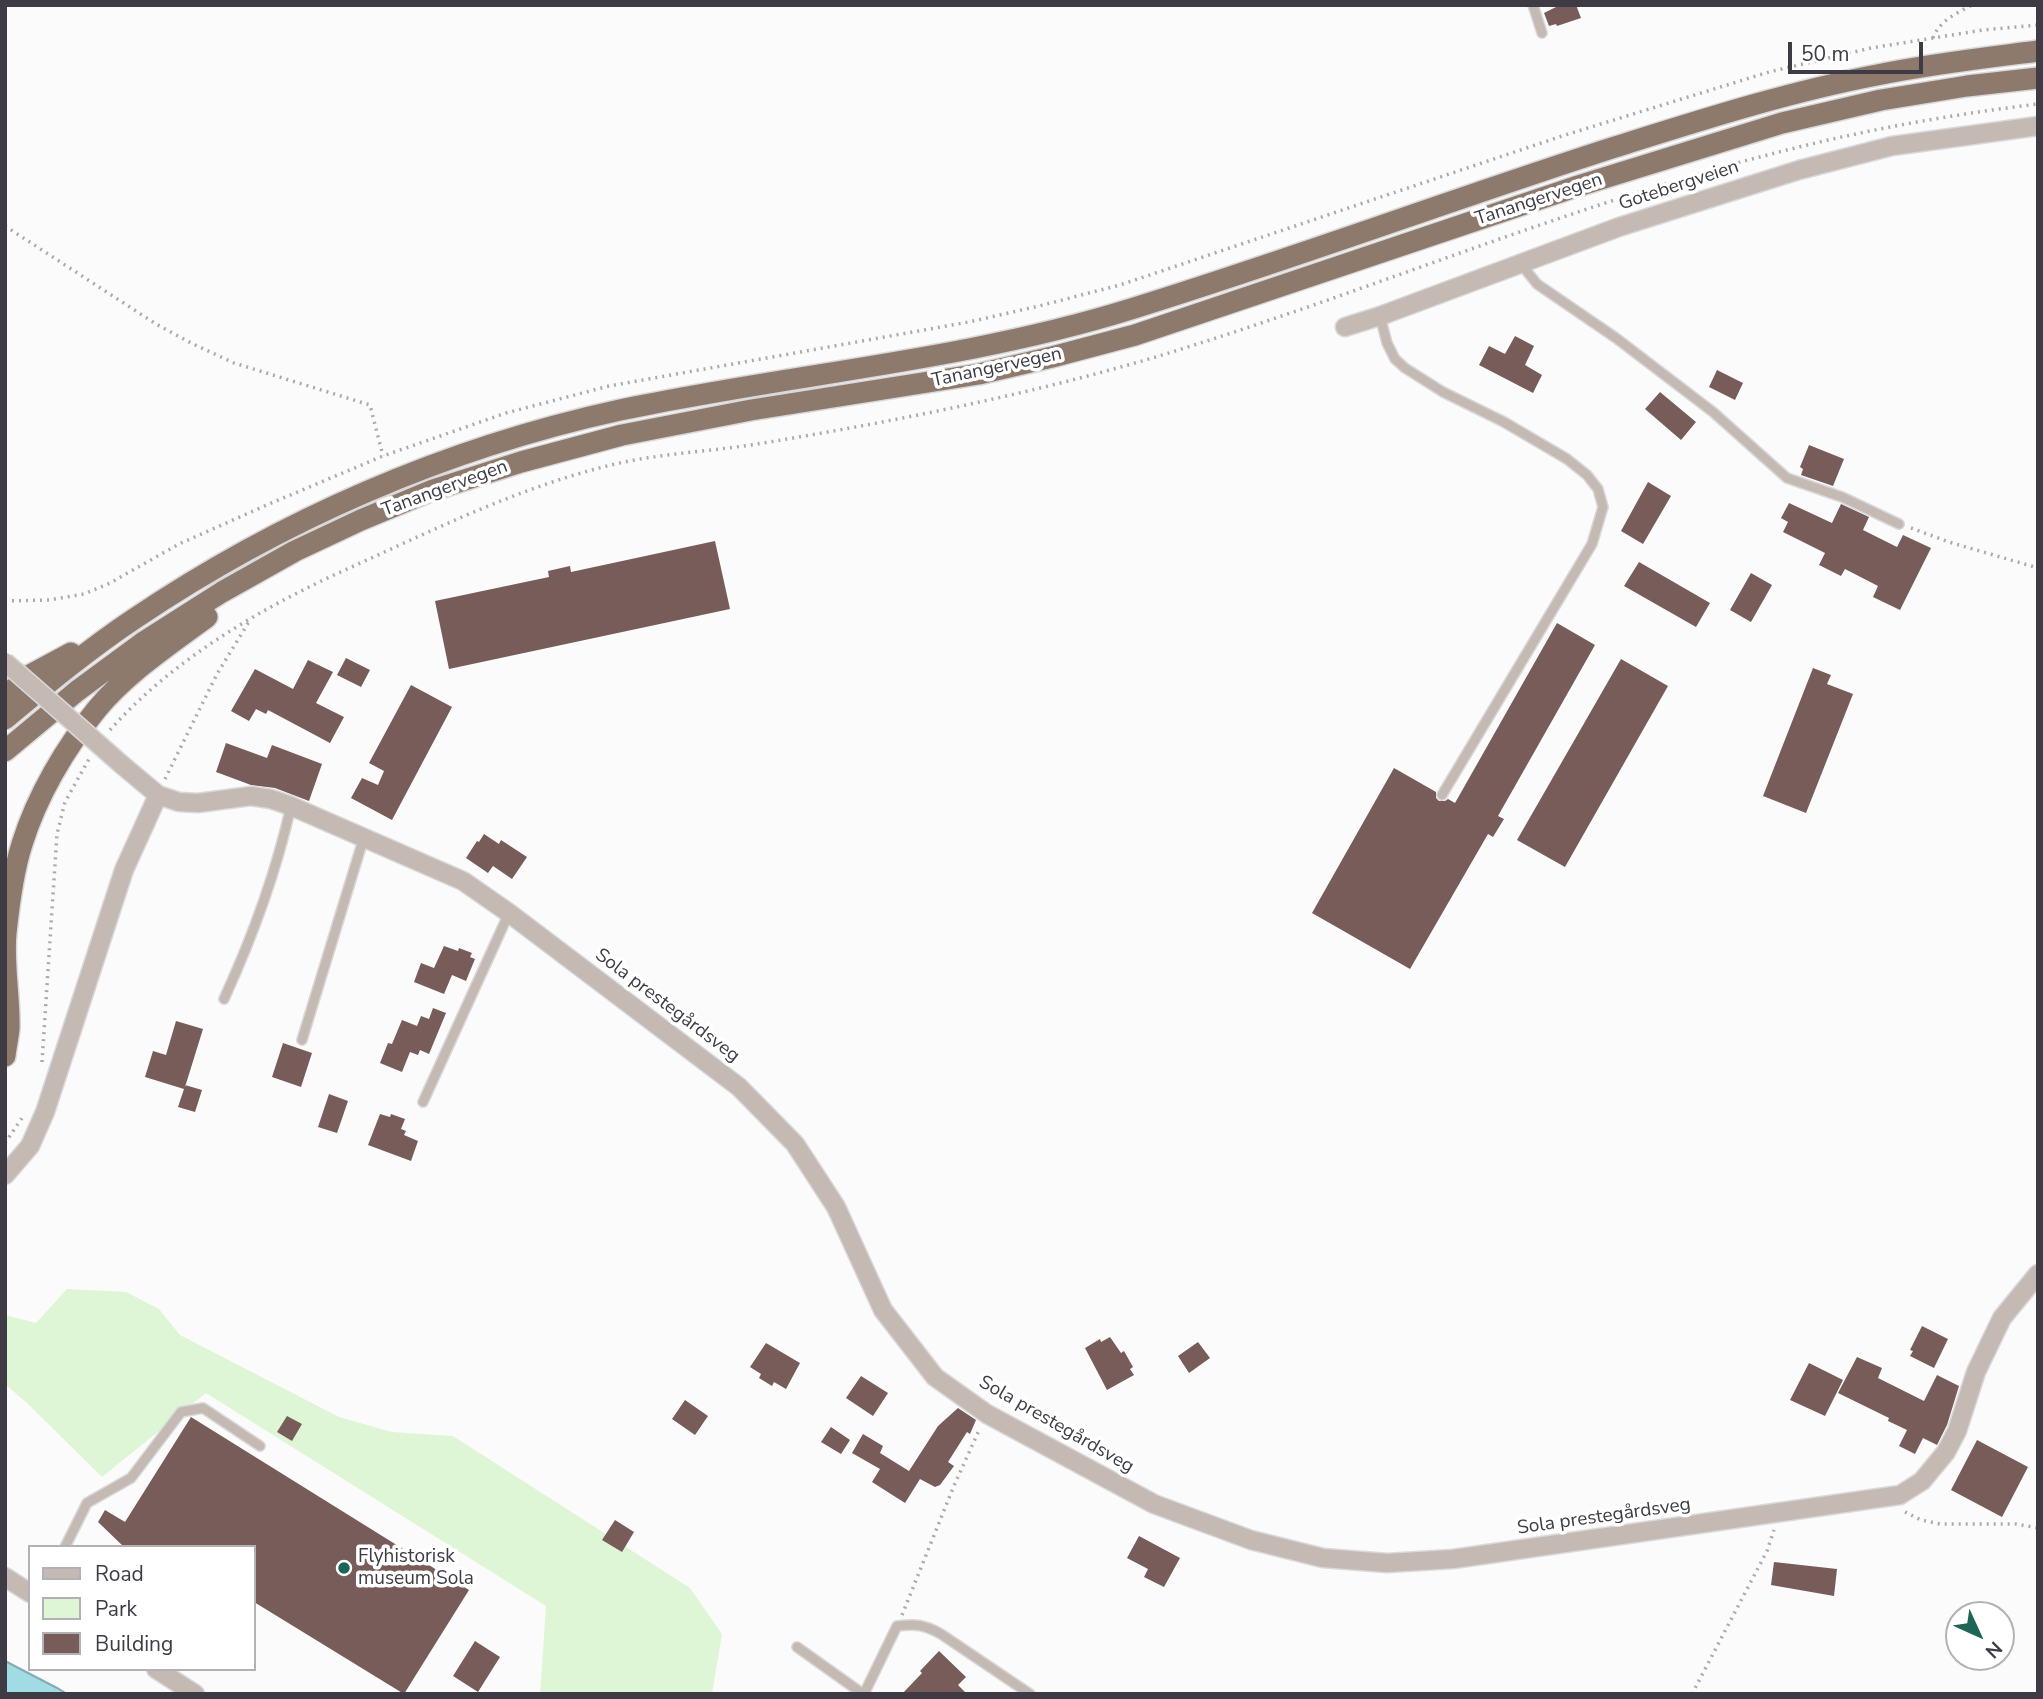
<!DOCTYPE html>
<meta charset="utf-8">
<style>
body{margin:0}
#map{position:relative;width:2043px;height:1699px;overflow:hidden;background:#fbfbfb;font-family:"Nunito Sans",sans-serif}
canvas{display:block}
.frame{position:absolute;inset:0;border:7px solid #3e3b45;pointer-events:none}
.legend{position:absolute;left:28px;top:1545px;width:228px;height:126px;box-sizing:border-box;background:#fff;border:2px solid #b2b1b5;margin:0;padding:9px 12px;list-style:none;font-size:21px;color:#3e3b45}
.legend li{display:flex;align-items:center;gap:14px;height:35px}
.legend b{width:35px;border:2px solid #b2b1b5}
.north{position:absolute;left:1945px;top:1601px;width:70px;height:70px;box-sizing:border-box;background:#fff;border:2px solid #b2b1b5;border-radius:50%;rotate:135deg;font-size:19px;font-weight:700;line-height:28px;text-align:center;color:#3e3b45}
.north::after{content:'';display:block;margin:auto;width:24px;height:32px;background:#1f6557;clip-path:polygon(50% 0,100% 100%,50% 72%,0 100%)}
.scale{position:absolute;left:1788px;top:42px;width:135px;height:32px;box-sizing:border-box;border:4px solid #3e3b45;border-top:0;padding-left:9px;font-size:21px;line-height:24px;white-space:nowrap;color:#3e3b45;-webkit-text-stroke:5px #fff;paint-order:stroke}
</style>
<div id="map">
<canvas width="2043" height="1699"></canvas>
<div class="frame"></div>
<ul class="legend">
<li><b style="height:9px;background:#c5bab3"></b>Road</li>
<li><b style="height:19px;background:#def6d5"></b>Park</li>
<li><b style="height:19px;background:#775c5a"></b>Building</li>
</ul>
<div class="north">N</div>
<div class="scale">50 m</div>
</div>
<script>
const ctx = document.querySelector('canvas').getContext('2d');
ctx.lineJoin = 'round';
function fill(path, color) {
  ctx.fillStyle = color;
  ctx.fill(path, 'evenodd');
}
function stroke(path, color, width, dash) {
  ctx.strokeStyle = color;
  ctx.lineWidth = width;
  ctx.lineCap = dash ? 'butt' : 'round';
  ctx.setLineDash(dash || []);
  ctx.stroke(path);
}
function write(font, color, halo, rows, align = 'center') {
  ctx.font = font + ' "Nunito Sans",sans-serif';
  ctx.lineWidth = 7;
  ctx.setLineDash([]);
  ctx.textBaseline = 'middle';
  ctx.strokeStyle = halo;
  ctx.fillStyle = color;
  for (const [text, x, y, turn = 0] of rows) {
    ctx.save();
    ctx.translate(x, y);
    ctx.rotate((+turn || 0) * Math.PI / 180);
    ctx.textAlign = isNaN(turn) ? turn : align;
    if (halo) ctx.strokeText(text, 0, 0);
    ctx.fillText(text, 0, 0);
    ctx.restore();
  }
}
fill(new Path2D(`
 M67 1289 126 1292 159 1309 180 1335 339 1417 392 1432 453 1436 690 1588 722 1634 712 1694H540L546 1606 206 1393 102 1477 28 1404 5 1384V1315L36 1323Z`), '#def6d5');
const water = new Path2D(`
 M5 1661 59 1689 67 1694H5Z`);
fill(water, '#a1dbe3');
stroke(water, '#83abb4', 2);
fill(new Path2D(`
 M1560 5H1576L1581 18 1557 26 1556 24 1549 26 1544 13Z
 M1515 336 1534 346 1525 365 1542 375 1533 393 1479 365 1489 346 1505 354Z
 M1717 370 1743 383 1735 400 1709 387Z
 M1660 392 1696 422 1681 440 1645 409Z
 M1809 445 1844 459 1833 486 1801 475 1803 469 1800 467Z
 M1648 482 1671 496 1643 544 1621 531Z
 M1789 503 1832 523 1841 504 1869 517 1863 530 1897 547 1903 535 1931 548 1900 610 1873 597 1878 586 1845 569 1841 576 1819 565 1825 553 1783 532 1788 522 1781 518Z
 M715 541 730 609 449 669 435 601 549 577 548 571 570 566 571 572Z
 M1639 562 1710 603 1696 627 1624 586Z
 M1751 573 1772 585 1751 622 1730 610Z
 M1557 623 1595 645 1498 816 1504 819 1493 837 1488 834 1410 969 1312 913 1394 768 1436 792V798L1439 801H1445L1448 799 1455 803Z
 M346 658 370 670 361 687 337 675Z
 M1621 659 1668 686 1565 867 1517 840Z
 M308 660 333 672 316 703 344 717 330 743 268 710 266 714 256 709 249 721 231 711 255 669 293 689Z
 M1813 668 1831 675 1827 684 1853 694 1806 813 1763 796Z
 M411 685 452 707 392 820 351 798 362 778 378 785 384 771 369 763Z
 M226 743 267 758 272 745 322 764 309 801 275 788 251 785 216 772Z
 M484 834 499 844 501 840 527 857 512 879 493 866 488 873 466 858 477 841 479 842Z
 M444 946 458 951 459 948 472 953 470 957 475 959 466 981 452 975 444 994 414 982 421 963 434 968Z
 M433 1008 446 1013 429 1054 420 1050 418 1055 410 1052 402 1072 380 1063 388 1043 392 1044 402 1020 417 1026 421 1016 429 1019Z
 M176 1021 203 1029 185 1087V1085L202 1090 195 1112 178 1107 184 1089 145 1077 153 1051 166 1055Z
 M283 1043 312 1053 301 1087 272 1077Z
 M329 1094 348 1101 337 1133 318 1127Z
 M380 1114 390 1117 391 1114 405 1119 401 1129 406 1131 404 1135 418 1141 411 1161 368 1145Z
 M1922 1326 1948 1339 1934 1368 1910 1356 1913 1351 1910 1350Z
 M1110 1337 1121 1353 1124 1351 1133 1367 1130 1369 1134 1375 1107 1390 1085 1348 1100 1339 1101 1342Z
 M1198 1342 1210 1358 1189 1373 1178 1356Z
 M766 1343 800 1363 786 1389 774 1382 772 1386 759 1378 761 1374 750 1367Z
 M1857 1357 1882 1368 1878 1378 1924 1401 1937 1375 1959 1386 1947 1425 1937 1445 1923 1438 1915 1454 1899 1446 1907 1430 1888 1421 1889 1418 1838 1393Z
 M1809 1363 1843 1380 1825 1416 1790 1400Z
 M861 1376 888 1393 873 1416 846 1398Z
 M685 1400 708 1416 695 1435 672 1419Z
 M958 1408 976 1420 970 1434 967 1432 948 1462 954 1466 940 1485 935 1487 920 1479 905 1503 872 1482 880 1469 852 1453 863 1434 883 1446 880 1453 909 1471 938 1426Z
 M287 1416 302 1424 292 1441 277 1432Z
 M191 1417 469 1590 404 1694 254 1602V1547H124L98 1522 105 1510 125 1522Z
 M831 1427 850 1440 841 1454 821 1442Z
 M1977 1440 2028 1467 2002 1517 1951 1490Z
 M615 1520 634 1532 622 1552 602 1540Z
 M1139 1536 1180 1558 1164 1587 1144 1577 1148 1569 1127 1558Z
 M1774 1562 1837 1569 1834 1596 1771 1585Z
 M475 1641 500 1657 478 1692 453 1676Z
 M939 1651 966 1677 958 1685 967 1694H902L922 1673 920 1671Z`), '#775c5a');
const service = new Path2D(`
 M1533 5 1542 33
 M1521 264 1537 284 1616 338 1713 412 1787 478 1842 497 1899 524
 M1380 316 1387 343 1395 359 1405 368 1443 392 1504 422 1567 459 1587 475 1598 489 1603 507 1592 544 1442 795
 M224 999C252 938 276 873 291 806
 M302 1040 364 837
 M423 1102 509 913
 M65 1547 87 1503 131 1478 181 1412 203 1408 260 1446
 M797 1647 863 1694
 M864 1694 897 1626C916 1624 923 1624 941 1634L1030 1694`);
const minor = new Path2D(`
 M1345 327 1380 316 1619 227 1799 170 1892 146 2038 126
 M121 764 158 795 179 802 198 803 251 796 271 799 291 806 463 881 509 913 739 1087 795 1144 836 1207 883 1310 935 1377 987 1414 1154 1504 1251 1540 1323 1558 1387 1563 1453 1559 1900 1495 1922 1481 1946 1452 1957 1431 1976 1372 2002 1318 2038 1274
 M5 1175 30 1146 45 1112 124 870 158 795
 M5 1577 30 1593
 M156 1669 195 1694`);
const trunk = new Path2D(`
 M5 696 30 675 71 653
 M5 719C47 684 89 649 134 619 281 520 446 448 620 410 790 374 964 361 1131 309 1293 259 1453 199 1615 147 1701 120 1788 92 1877 75 1930 64 1984 58 2038 51
 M5 751 77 691 145 641 222 592 295 551 361 520 433 490 521 462 622 435 751 410 979 374 1052 357 1135 335 1578 186 1782 123 1881 100 1967 86 2038 78
 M5 1056C6 1047 8 1038 9 1029 10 997 3 965 6 933 9 904 13 872 22 844 37 796 65 748 97 709 127 673 169 645 207 617`);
stroke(service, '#d9d8da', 12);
stroke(minor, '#d9d8da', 21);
stroke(trunk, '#d9d8da', 24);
stroke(new Path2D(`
 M1933 38C1939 21 1957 13 1972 5
 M5 226 156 324 191 343 234 363 370 405 383 456
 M1911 528 1949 542 2038 568
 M5 601 49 600 84 594 110 583 179 544 269 504 383 456 506 413 609 386 969 322 1039 306 1120 285 1562 136 1769 72 1871 48 1983 30 2038 25
 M110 730C175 657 266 605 356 565 444 525 529 483 624 462 668 453 713 451 757 444 892 422 1028 395 1159 356 1372 291 1578 201 1795 148 1875 128 1956 114 2038 104
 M165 779 217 674 250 620
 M42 1062 57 834 65 802 89 759
 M5 1143 22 1118
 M1905 1512 1921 1520 1940 1524H2016L2038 1528
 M902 1615 953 1488 980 1428
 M1692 1694 1767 1551 1774 1530`), '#aaa9ad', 3.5, [2, 5]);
stroke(service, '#c5bab3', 9);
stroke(minor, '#c5bab3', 18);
stroke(trunk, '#8e7a6c', 21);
const minorBridge = new Path2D(`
 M5 662 121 764`);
stroke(minorBridge, '#d9d8da', 21, []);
stroke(minorBridge, '#c5bab3', 18);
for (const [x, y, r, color] of [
 [344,1568,7,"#1f6557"]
]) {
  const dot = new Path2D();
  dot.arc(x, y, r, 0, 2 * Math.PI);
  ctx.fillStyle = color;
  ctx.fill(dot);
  stroke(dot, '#fff', 2.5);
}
write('19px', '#3e3b45', '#fff', [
 ["Gotebergveien",1679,186,-18],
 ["Tanangervegen",1539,200,-18],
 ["Tanangervegen",997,368,-12],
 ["Tanangervegen",445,489,-20],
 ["Sola prestegårdsveg",667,1006,37],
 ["Sola prestegårdsveg",1056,1425,30],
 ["Sola prestegårdsveg",1604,1517,-8]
]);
write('19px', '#3e3b45', '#fff', [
 ["Flyhistorisk",358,1557],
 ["museum Sola",358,1579]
], 'left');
</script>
